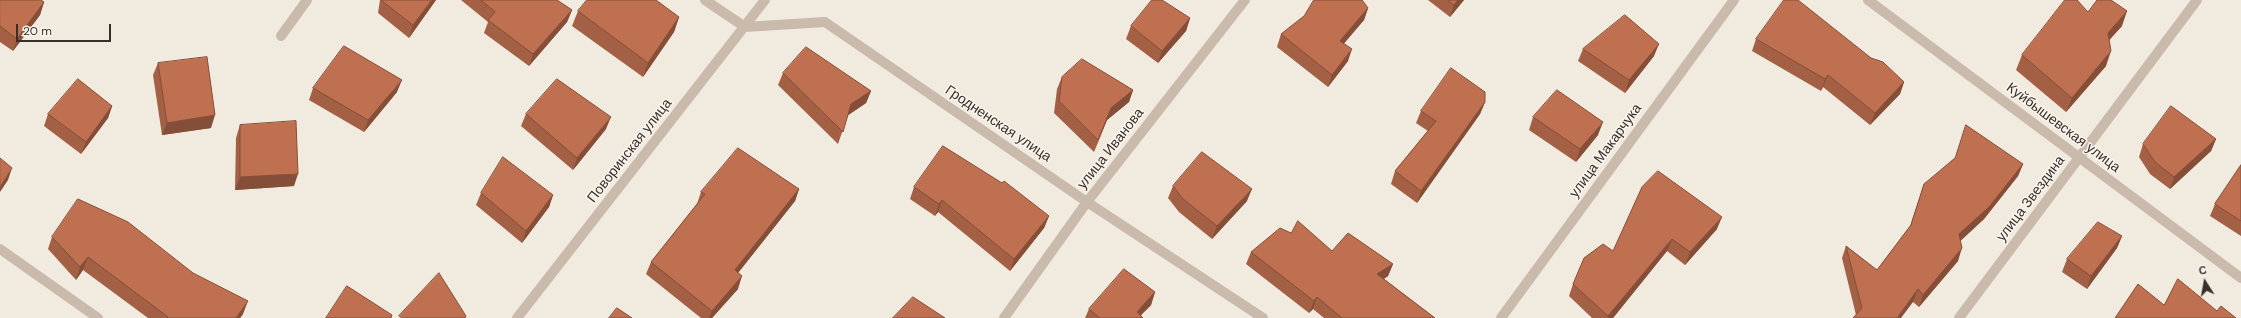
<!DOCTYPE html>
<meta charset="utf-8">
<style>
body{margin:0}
#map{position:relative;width:2241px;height:318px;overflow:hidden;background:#f1eadf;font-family:"DM Sans",sans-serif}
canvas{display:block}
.north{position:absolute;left:2185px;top:262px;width:40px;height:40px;-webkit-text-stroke:3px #f9f4ec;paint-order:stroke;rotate:349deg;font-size:11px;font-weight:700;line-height:16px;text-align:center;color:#382f2a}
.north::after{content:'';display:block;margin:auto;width:14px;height:18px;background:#382f2a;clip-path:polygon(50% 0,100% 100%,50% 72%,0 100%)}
.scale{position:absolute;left:16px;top:24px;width:95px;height:18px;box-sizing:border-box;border:2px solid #382f2a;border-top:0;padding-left:5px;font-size:12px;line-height:14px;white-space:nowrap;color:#382f2a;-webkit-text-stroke:3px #f9f4ec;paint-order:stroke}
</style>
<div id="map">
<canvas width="2241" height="318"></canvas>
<div class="north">С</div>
<div class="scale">20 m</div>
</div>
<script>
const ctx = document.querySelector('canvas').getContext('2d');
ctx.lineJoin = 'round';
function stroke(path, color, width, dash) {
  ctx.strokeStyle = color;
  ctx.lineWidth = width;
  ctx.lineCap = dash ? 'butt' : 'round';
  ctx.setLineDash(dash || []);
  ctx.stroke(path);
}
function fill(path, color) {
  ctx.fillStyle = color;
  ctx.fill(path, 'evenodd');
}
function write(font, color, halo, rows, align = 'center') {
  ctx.font = font + ' "DM Sans",sans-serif';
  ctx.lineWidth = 3;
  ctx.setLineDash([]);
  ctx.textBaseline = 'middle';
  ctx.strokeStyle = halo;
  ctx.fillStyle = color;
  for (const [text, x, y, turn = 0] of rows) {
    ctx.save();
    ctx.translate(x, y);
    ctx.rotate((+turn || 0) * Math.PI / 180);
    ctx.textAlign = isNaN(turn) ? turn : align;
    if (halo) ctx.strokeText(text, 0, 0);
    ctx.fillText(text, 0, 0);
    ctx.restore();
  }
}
stroke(new Path2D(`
 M705 0 745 27 825 22 1087 202 1263 318
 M1868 0 2241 278
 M281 36 307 0
 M0 249 98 318
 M517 318 765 0
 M1004 318 1087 202 1245 0
 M1501 318 1734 0
 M1959 318 2197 0`), '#c9baac', 10);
fill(new Path2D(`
 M0 0 44 2 40 15 13 51 0 42Z
 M380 0H436L409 38 378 13Z
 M461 0H557L572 10 567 22 529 66 484 33 488 22Z
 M1428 0H1464L1450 17Z
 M1368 8 1364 20 1344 43 1348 61 1328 87 1277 47 1281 34Z
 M578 11 679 17 674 32 643 77 572 26Z
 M2088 12 2122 26 2109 40 2106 66 2066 112 2016 70 2022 55Z
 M1190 18 1186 31 1158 63 1126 39 1131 26Z
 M1756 39 1871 58 1904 82 1900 94 1870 125 1823 87 1821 91 1752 51Z
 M1583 49 1654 56 1625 93 1578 61Z
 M158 63 211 128 162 135 153 75Z
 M783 73 871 91 866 103 848 115 838 144 778 85Z
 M1062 77 1133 90 1129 102 1107 120 1094 152 1054 113 1057 89Z
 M313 88 397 92 364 132 309 100Z
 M1485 102 1480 114 1417 203 1391 184 1395 171 1428 131 1416 123 1421 111Z
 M112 106 108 118 81 154 44 126 48 114Z
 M526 114 606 129 573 170 521 126Z
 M1533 117 1598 135 1576 162 1529 130Z
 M240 125 294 186 235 190 236 138Z
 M2216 139 2211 151 2170 189 2150 174 2139 157 2143 144Z
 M2023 164 2018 176 1984 219 1960 241 1958 261 1919 307 1913 302 1856 315 1842 258 1846 246 1877 270 1910 226 1924 184Z
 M2241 165V236L2210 216 2215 204Z
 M1173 186 1247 201 1212 239 1179 212 1168 198Z
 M914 187 1049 216 1044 228 1010 271 938 212 935 216 910 199Z
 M799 189 795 201 738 273V289L712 318H701L646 274 651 262 697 204 701 192Z
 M481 193 553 195 549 207 522 243 476 205Z
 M1717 229 1685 265 1667 251 1613 318H1592L1569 296 1573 284 1613 251Z
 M2122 236 2117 248 2087 289 2062 272 2067 259Z
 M52 237 243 314 240 318H148L83 270 76 280 48 249Z
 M1332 251 1393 264 1388 276 1384 279 1435 318H1324L1313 309 1309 313 1246 264 1251 252Z
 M1155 292 1151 305 1141 315 1143 318H1085L1089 309Z`), '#a36045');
fill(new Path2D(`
 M432 0H436L409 38 413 25Z
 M1458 0H1464L1450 17 1454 5Z
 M44 2 40 15 13 51 17 39Z
 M1368 8 1364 20 1336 53 1340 41Z
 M572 10 567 22 529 66 533 54Z
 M2127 11 2122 26 2103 47 2108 33Z
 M679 17 674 32 643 77 648 63Z
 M1190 18 1186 31 1158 63 1162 51Z
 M1659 44 1654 56 1625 93 1629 80Z
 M1352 49 1348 61 1328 87 1332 75Z
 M2111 51 2106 66 2066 112 2072 98Z
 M1828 75 1823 87 1821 91 1825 79Z
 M402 80 397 92 364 132 368 120Z
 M1904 82 1900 94 1870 125 1875 113Z
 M1133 90 1129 102 1107 120 1094 152 1111 108Z
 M871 91 866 103 847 116 851 104Z
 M1485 102 1480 114 1417 203 1421 191Z
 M112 106 108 118 81 154 86 142Z
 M215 115 211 128 162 135 167 123Z
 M611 117 606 129 573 170 577 158Z
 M1603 122 1598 135 1576 162 1580 149Z
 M2216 139 2211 151 2170 189 2174 177Z
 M2023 164 2018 176 1984 219 1955 246 1959 234Z
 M12 168 8 180 0 192V187Z
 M298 174 294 186 235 190 240 177Z
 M799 189 795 201 730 283 735 270Z
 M1252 189 1247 201 1212 239 1217 226Z
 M553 195 549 207 522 243 526 231Z
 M942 200 938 212 935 216 939 204Z
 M1049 216 1044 228 1010 271 1014 259Z
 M1722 217 1717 229 1685 265 1690 252Z
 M2122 236 2117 248 2087 289 2091 276Z
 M1672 239 1667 251 1613 318H1608V316Z
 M1962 248 1958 261 1919 307 1923 295Z
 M88 257 83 270 76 280 80 267Z
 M1393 264 1388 276 1372 286 1377 274Z
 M742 276 738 289 712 318H709L712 311Z
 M1918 289 1913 302 1901 318H1897Z
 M1155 292 1151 305 1138 318 1137 312Z
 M1317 297 1313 309 1309 313 1314 301Z
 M248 301 243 314 240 318H236Z`), '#854e38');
const building = new Path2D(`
 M0 0H41L44 2 17 39 0 26Z
 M382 0H432L413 25 382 1Z
 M481 0H557L572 10 533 54 488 20 495 12Z
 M587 0H656L679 17 648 63 578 11Z
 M1152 0H1162L1190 18 1162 51 1131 26Z
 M1314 0H1362L1368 8 1340 41 1352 49 1332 75 1281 34 1304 16Z
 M1448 0H1458L1454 5Z
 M1784 0H1798L1871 58 1883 62 1904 82 1875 113 1828 75 1825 79 1756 39Z
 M2065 0H2077L2088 12 2097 0H2111L2127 11 2108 33 2111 51 2072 98 2022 55Z
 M1625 15 1659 44 1629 80 1583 49Z
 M344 46 402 80 368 120 313 88Z
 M806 47 871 91 851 104 843 132 783 73Z
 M207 57 215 115 167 123 158 63Z
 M1082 59 1133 90 1111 108 1098 140 1059 101 1062 77Z
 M1451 68 1485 92V102L1421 191 1395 171 1436 121 1421 111Z
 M78 79 112 106 86 142 48 114Z
 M557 79 611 117 577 158 526 114Z
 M1557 90 1603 122 1580 149 1533 117Z
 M2171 106 2216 139 2174 177 2155 162 2143 144Z
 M296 121 298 174 240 177V125Z
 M1966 125 2023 164 1989 207 1959 234 1962 248 1923 295 1918 289 1897 318H1853L1862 308 1846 246 1877 270 1911 225 1924 184 1955 158Z
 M943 146 1002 183 1004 181 1049 216 1014 259 942 200 939 204 914 187Z
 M738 148 799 189 735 270 742 276 712 311 651 262 705 194 701 192Z
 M1202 152 1252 189 1217 226 1183 199 1173 186Z
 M503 157 553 195 526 231 481 193Z
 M0 158 12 168 0 187Z
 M2241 165V221L2215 204Z
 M1658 171 1722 217 1690 252 1672 239 1608 316 1573 284 1584 258 1603 244 1613 251 1642 187Z
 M78 199 128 222 193 273 248 301 236 318H166L168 317 88 257 80 267 52 237Z
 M1298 221 1332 251 1348 233 1393 264 1377 274 1435 318H1342L1317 297 1314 301 1251 252 1280 228 1291 233Z
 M2098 222 2122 236 2091 276 2067 259Z
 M1124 269 1155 292 1137 312 1143 318H1100L1089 309Z
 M439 273 466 316 465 318H402L399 316Z
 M2178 279 2217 311 2221 306 2236 318H2115L2138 284 2164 305Z
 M347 286 392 315 391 318H326Z
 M913 297 945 318H893Z
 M617 308 632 318H609Z`);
fill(building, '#be7050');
stroke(building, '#854e38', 1);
write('14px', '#382f2a', '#f9f4ec', [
 ["Гродненская улица",998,124,34],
 ["Куйбышевская улица",2063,128,37],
 ["улица Иванова",1111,149,-52],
 ["Поворинская улица",630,151,-52],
 ["улица Макарчука",1606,151,-54],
 ["улица Звездина",2031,199,-53]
]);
</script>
